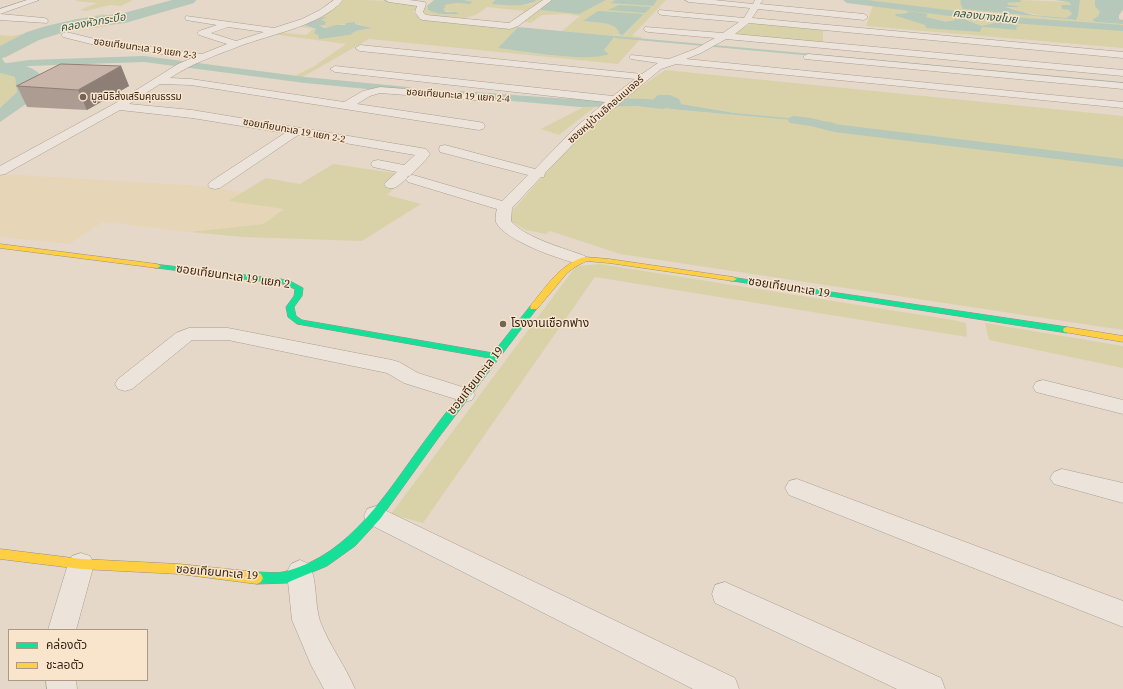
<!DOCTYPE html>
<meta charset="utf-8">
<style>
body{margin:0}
#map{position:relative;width:1123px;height:689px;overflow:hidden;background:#e5d8c8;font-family:"Source Serif 4","Noto Sans Thai",serif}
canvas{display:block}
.legend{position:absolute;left:8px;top:629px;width:140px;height:52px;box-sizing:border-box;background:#f8e5cc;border:1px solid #ab9885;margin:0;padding:5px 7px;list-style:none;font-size:12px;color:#37241a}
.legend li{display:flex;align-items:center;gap:8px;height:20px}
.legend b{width:20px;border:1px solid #ab9885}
</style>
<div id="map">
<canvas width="1123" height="689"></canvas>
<ul class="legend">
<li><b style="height:5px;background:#16e098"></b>คล่องตัว</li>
<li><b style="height:5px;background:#ffcf43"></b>ชะลอตัว</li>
</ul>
</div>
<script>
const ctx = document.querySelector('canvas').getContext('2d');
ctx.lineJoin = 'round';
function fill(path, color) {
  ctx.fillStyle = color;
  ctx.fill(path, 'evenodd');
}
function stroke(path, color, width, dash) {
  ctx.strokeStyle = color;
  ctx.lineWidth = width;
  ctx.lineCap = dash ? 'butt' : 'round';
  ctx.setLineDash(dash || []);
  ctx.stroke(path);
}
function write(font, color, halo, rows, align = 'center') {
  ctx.font = font + ' "Source Serif 4","Noto Sans Thai",serif';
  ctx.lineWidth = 3;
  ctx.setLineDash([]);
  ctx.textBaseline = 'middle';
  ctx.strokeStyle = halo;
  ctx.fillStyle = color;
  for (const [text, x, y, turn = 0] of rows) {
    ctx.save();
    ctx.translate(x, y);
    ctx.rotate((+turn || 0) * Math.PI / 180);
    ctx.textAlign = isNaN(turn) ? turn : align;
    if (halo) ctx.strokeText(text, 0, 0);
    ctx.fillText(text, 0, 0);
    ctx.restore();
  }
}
fill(new Path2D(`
 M3 174 204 186 241 192 229 201 285 209 263 224 189 232 103 222 69 244 0 237V176Z`), '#e6d6b7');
fill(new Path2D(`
 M77 0H133L121 6 110 5 86 11 80 10 97 3 75 1Z
 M343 0C366 0 399 0 419 6L413 12 416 15 427 18 518 27 498 48C531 52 577 62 608 53L604 50 615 36 562 31 580 16 566 14 542 15 531 23 513 20 524 11 487 7 476 15 464 18 437 17 423 13V10L427 6 428 10 433 12 458 14C453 10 447 13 442 9L446 7 443 5 457 3 469 4 470 1 464 0H495L492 4 524 5 531 4 537 0H551L578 14 606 0H615L611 2 652 6 657 0H666L632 36 642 37 618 64 369 39 301 78 294 76 313 67 346 44 271 34 276 32 306 35 313 29 295 26C313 21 329 12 343 0ZM644 14 624 35H617L619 32C614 21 595 23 584 21ZM323 17 320 21 321 24 318 26H324L325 28C335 26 354 21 364 26 365 27 367 28 369 29L356 31 350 35 319 38 316 30 304 25Z
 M858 0H961L960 2 963 9 1076 20 1078 16 1080 0H1095V6L1100 12 1098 16 1092 20 1096 22 1123 24V27L942 11Z
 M1020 0 1069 2 1071 5 1061 6 1062 9 1069 10 1072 14 1066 18H1057L1021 12 1014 9 1001 6 1019 7 1018 6 1009 5 1007 3 1020 2Z
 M873 5C895 6 917 11 939 14 1001 20 1062 25 1123 29V48L866 26ZM899 13 928 15 925 17 947 22 964 19 982 26 1015 27 1017 30 982 27 980 32 925 25 896 16Z
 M102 14 120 17 128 16C114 27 91 30 73 27L72 25 43 30 46 27Z
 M753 23 823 30V44L738 37 733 33Z
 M32 32 0 49V35L12 36Z
 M665 70 1123 116V330L620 254 550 231 546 234 526 230 510 221 513 210 583 131 604 112ZM639 100 681 104 735 113 835 124H820L819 127 804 121 670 109 659 105 638 103Z
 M0 73 15 77 17 92 0 108Z
 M593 102 600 103 559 135 541 129Z
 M333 164 408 175 387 195 421 204 362 241 243 237 189 232 263 224 284 209 228 201 266 178 300 184Z
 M600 264 953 320 966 323 967 337 595 277 423 523 391 514 576 266Z
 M985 323 1123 346V368L989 340Z`), '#d9d2a9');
fill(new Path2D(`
 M181 0H197L138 19 120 23 128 16Z
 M434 0H464L473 2 469 4 457 3 444 5 446 7 443 9 446 12H456L459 14C449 14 437 15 428 10L427 6Z
 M495 0H537C524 8 507 5 492 4Z
 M551 0H606L579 14 541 10V8Z
 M615 0H657L653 6 610 3Z
 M961 0H1020L1021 2 1007 3 1009 5 1018 6 1019 7H1005L1033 15 1066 18 1072 14 1069 10 1062 9 1061 5H1071L1069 2 1055 0H1080L1078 16 1076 20 963 9 960 2Z
 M1095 0H1123V10L1119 15V19L1123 20V24L1096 22 1092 20 1098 16 1100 12 1095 6Z
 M619 5 651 7 645 13 608 10Z
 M598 11 644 14 623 35 618 34 619 32C614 21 594 23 583 21Z
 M907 11 928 14 926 17 947 22 948 21H953L955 19H964L982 26 1000 22 1020 26 1016 27 1017 30 982 27 980 32 926 28 925 25 896 16 895 14 908 13Z
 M323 17H327L321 20 326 22 325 25H319L325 28 336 25H345L346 23 355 22V24L372 28 356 31 350 35 319 39 318 35 314 33 316 29 304 25Z
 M72 24 73 27C61 30 48 32 36 38 31 40 28 45 24 47 16 51 7 51 2 59L6 64C25 63 42 69 49 88L0 122V108L17 92 15 77 0 73V49L32 32Z
 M518 27 615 36 604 50 609 54C587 63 524 51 498 48Z
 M658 95H670L679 99 681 104 735 113 830 122 837 124H820L819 127 803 121 670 109 659 105 637 102 639 100 651 102Z`), '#b5c8b9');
fill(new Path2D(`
 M614 36 1123 82V84L615 38Z`), '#b5c8b9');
fill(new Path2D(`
 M843 0H867L997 16 1123 25V31L997 22 847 3Z
 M144 56 305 77 408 87 412 88 414 90 412 92 408 93 305 83 144 62 29 66 0 70V64L29 60Z
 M460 91C500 93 539 98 579 99 608 101 638 95 667 102L669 105 667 108 663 109 637 106 580 107 456 96 454 94 456 92Z
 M794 116 811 118 834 124 1123 159V167L834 132 811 126 790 123 788 120 790 117Z`), '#b5c8b9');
fill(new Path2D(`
 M172 0H196L194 3 125 23 77 29 58 34 39 40 6 57 0 58V46L27 32 46 26 77 19 124 13Z`), '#b5c8b9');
const street = new Path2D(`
 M27 0H39L0 14 44 18 47 19 48 21 47 23 0 20V9Z
 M334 0H343C321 26 271 34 240 46 216 55 191 64 170 78L191 79 344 102 363 91 380 87 484 95 488 96 490 98 488 100 484 101 380 93 370 96 357 104 479 122 483 123 485 126 483 129 479 130 191 85 160 84 129 104 192 110 421 148 426 149 430 154C426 161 403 183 396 187 392 189 389 188 386 187L384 184 397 172 373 167 371 164 373 161 378 160 404 165 415 155 298 135 220 188 215 189 210 188 208 185 210 182 285 133 192 118 120 110 5 174 0 175V166L114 104 178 64 192 58 95 45 63 37 61 35 63 33 66 32 95 39 202 54 227 44 199 35 197 33 199 31 217 25 186 20 185 18 186 16 274 28 302 19 320 10ZM228 27 264 32 236 41 211 33Z
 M385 0H409L425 2 426 4 423 12 426 15 509 23 543 0H552L518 26 510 29 423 20 420 19 415 12 417 6 389 2Z
 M685 0H714L753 4 755 0H763L760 4 864 14 868 17 864 20 758 9 752 18 1123 52V58L749 23 735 34 1123 70V76L726 39 701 53 686 59 1123 102V108L676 64 661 69 584 133 545 173 544 177H541L512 208 511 221C525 238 564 248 585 256L587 259 585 262 579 264C559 259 505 241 496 222 495 217 496 213 497 209L408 182 406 179 408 176 413 175 502 201 528 175 440 152 439 149 440 146 445 145 535 169 576 127 605 102 335 72 330 69 335 66 613 96 635 79 360 51 355 48 360 45 642 74 658 63 631 59 629 57 631 55 669 59 695 49 715 38 648 32 645 31 644 29 645 27 723 33 739 22 662 15 659 14 658 12 659 10 744 18 750 8 689 2Z
 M808 54 1123 83V89L805 59 803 57 805 55Z
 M189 328H228L392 360 399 362 418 373 472 390 475 395 472 400 465 402 404 383 387 373 228 340H192L132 389 125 391 118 389 115 384 118 379 176 333Z
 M1043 380 1123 400V414L1036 392 1033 387 1036 382Z
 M1062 469 1123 483V503L1054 484 1050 478 1054 472Z
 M797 479 1123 601V627L789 495 785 488 789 481Z
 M376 506 735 678 739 689H693L367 523 364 516 367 509Z
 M81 553 90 556 94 564 76 630H48L68 564 72 556Z
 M300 560 309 564C318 582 314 602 320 621 329 645 345 665 355 689H324L311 665 292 620 287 572 291 564Z
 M725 582 941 678 945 689H897L715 603 712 594 715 585Z
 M46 680H76L77 689H47Z`);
const fast = new Path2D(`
 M154 264 288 280 303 288 302 296 294 307 296 316 302 320 493 353 531 305 534 304 538 307 439 437 380 519 355 546 327 566 291 581 287 583 257 584 253 582 251 578 253 574 257 572C266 572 278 574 287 571 351 554 387 492 424 442 445 413 467 386 489 358L297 324 288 317 286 307 294 296 295 289 283 284 157 268H154L153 266Z
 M730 277 1067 327 1071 330 1067 333 733 281H730L729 279Z`);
const slow = new Path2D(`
 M0 244 157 264 161 266 157 268 0 248Z
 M585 257 609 259 733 277 737 279 733 281 609 263 586 261 575 267 567 273 537 309H531L530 307 531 305C546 287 561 263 585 257Z
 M1067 327 1123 336V342L1064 332 1063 330 1064 328Z
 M0 549 81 559 179 564 257 572 261 574 263 578 261 582 257 584 179 574 81 569 0 559Z`);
stroke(street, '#a99d92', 1);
stroke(fast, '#998d82', 1);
stroke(slow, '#998d82', 1);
fill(street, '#ece4db');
fill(fast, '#16e098');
fill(slow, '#ffcf43');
fill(new Path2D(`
 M121 66 129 86 87 110 27 107 17 86Z`), '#ad9c91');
fill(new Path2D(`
 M121 66 129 86 87 110 78 90Z`), '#8d7f76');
const building = new Path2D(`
 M61 64 121 66 78 90 17 86Z`);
fill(building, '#c9b5a9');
stroke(building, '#8d7f76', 1);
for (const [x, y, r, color] of [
 [83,97,4,"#746357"],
 [503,324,4,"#746357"]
]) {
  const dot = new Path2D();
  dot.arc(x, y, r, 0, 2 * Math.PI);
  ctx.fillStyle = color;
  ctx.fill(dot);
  stroke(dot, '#f8e5cc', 1.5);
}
write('10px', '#37241a', '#f8e5cc', [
 ["ซอยเทียนทะเล 19 แยก 2-3",145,49,8],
 ["ซอยเทียนทะเล 19 แยก 2-4",458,96,4],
 ["ซอยหมู่บ้านอิคอนเนเจอร์",606,110,-41],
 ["ซอยเทียนทะเล 19 แยก 2-2",294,131,10]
]);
write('10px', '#37241a', '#f8e5cc', [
 ["มูลนิธิส่งเสริมคุณธรรม",91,97]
], 'left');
write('italic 11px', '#28594e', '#f8e5cc', [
 ["คลองบางขโมย",985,17,6],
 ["คลองหัวกระบือ",93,23,-10]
]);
write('12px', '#37241a', '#f8e5cc', [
 ["ซอยเทียนทะเล 19 แยก 2",233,277,8],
 ["ซอยเทียนทะเล 19",789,288,9],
 ["ซอยเทียนทะเล 19",476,381,-52],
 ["ซอยเทียนทะเล 19",217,573,5]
]);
write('12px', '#37241a', '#f8e5cc', [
 ["โรงงานเชือกฟาง",511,324]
], 'left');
</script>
